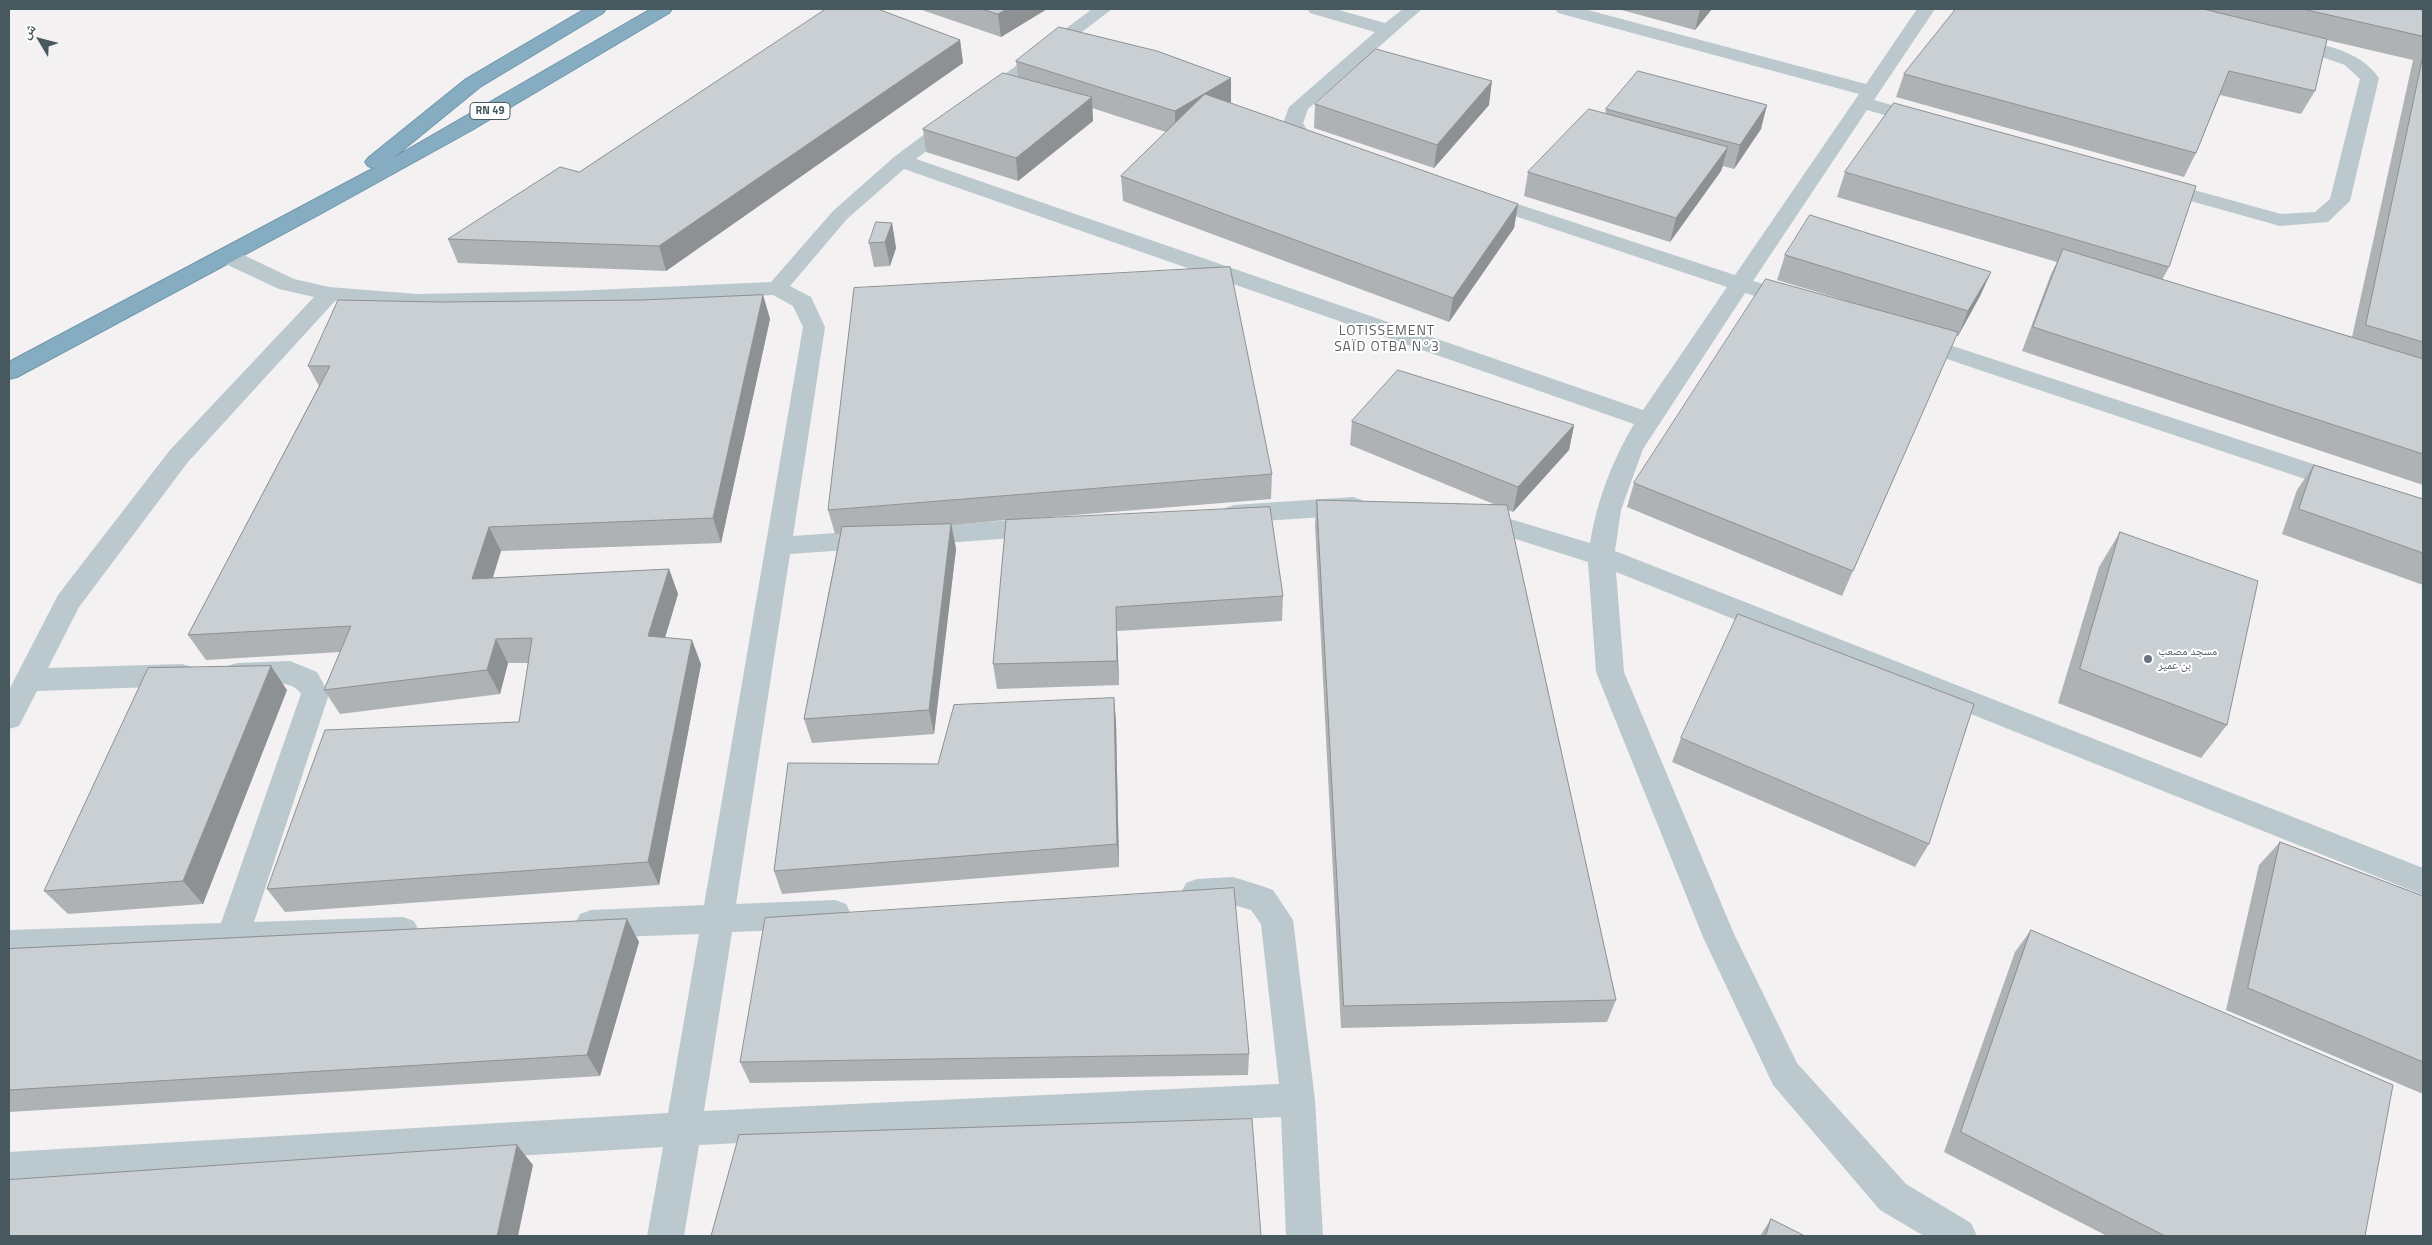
<!DOCTYPE html>
<meta charset="utf-8">
<style>
body{margin:0}
#map{position:relative;width:2432px;height:1245px;overflow:hidden;background:#f3f1f1;font-family:"Titillium Web","Noto Naskh Arabic",sans-serif}
canvas{display:block}
.frame{position:absolute;inset:0;border:10px solid #47585f;pointer-events:none}
.north{position:absolute;left:15px;top:15px;width:50px;height:50px;-webkit-text-stroke:4px #fff;paint-order:stroke;rotate:307deg;font-size:14px;font-weight:700;line-height:20px;text-align:center;color:#47585f}
.north::after{content:'';display:block;margin:auto;width:18px;height:22px;background:#47585f;clip-path:polygon(50% 0,100% 100%,50% 72%,0 100%)}
</style>
<div id="map">
<canvas width="2432" height="1245"></canvas>
<div class="frame"></div>
<div class="north">ش</div>
</div>
<script>
const ctx = document.querySelector('canvas').getContext('2d');
ctx.lineJoin = 'round';
function stroke(path, color, width, dash) {
  ctx.strokeStyle = color;
  ctx.lineWidth = width;
  ctx.lineCap = dash ? 'butt' : 'round';
  ctx.setLineDash(dash || []);
  ctx.stroke(path);
}
function fill(path, color) {
  ctx.fillStyle = color;
  ctx.fill(path, 'evenodd');
}
function write(font, color, halo, rows, align = 'center') {
  ctx.font = font + ' "Titillium Web","Noto Naskh Arabic",sans-serif';
  ctx.lineWidth = 4;
  ctx.setLineDash([]);
  ctx.textBaseline = 'middle';
  ctx.strokeStyle = halo;
  ctx.fillStyle = color;
  for (const [text, x, y, turn = 0] of rows) {
    ctx.save();
    ctx.translate(x, y);
    ctx.rotate((+turn || 0) * Math.PI / 180);
    ctx.textAlign = isNaN(turn) ? turn : align;
    if (halo) ctx.strokeText(text, 0, 0);
    ctx.fillText(text, 0, 0);
    ctx.restore();
  }
}
const highway = new Path2D(`
 M585 9H606L603 13 480 87 393 158 651 9H672L669 13 472 130 322 213 17 377 9 379V362L374 168 368 166 365 162 368 158 466 79Z`);
stroke(highway, '#7197ad', 2);
fill(new Path2D(`
 M1092 9H1112L916 159 1643 410 1727 287 1476 203 1473 199 1476 195 1483 193 1490 195 1735 275 1859 94 1558 13 1555 9H1584L1866 84 1917 9H1935L1874 100 1933 117 1936 121 1933 125 1926 127 1867 110 1753 281 1804 297 1807 302 1804 307 1796 309 1745 293 1643 449 1621 510 1615 551 2423 868V895L1616 572 1624 672 1734 934 1797 1063 1906 1184 1971 1223 1977 1236H1924L1880 1210 1773 1085 1703 937 1596 672 1588 562 1468 524 1464 518 1468 512 1477 509 1590 543C1597 500 1612 461 1634 424L904 169 847 219 790 286 811 297 825 327 793 536 876 530 885 532 889 539 885 546 876 548 790 554 736 904 835 900 846 904 851 914 846 924 835 928 732 932 704 1111 1279 1084 1261 924 1251 910 1233 905 1197 907 1186 903 1181 893 1186 883 1197 879 1233 877 1262 886 1273 890 1293 920 1315 1100 1323 1236H1286L1281 1117 699 1145 684 1236H647L663 1147 9 1187V1152L668 1113 699 934 591 938 580 934 575 924 580 914 591 910 704 905 803 327 793 306 773 295 572 305 417 308 335 301 188 462 79 607 48 668 182 664 192 667 196 675 192 683 182 686 37 691 19 726 9 729V690L58 595 170 450 314 297 279 289 219 261 216 256 219 251 227 249 235 251 294 279 329 287 417 294 572 291 771 282 833 211 894 157Z
 M1307 9H1335L1385 23 1403 9H1422L1308 109 1303 123 1311 137 1330 143 1333 147 1330 151 1323 153 1297 145 1283 123 1289 107 1375 32 1310 13Z
 M2288 37C2320 44 2359 49 2379 78L2350 201 2328 222 2280 226 2151 190 2148 186 2151 182 2158 180 2281 214 2315 212 2330 199 2360 79 2345 65 2316 55 2281 47 2279 43 2281 39Z
 M1913 333 2353 477 2357 483 2353 489 2344 492 2335 489 1905 345 1901 340 1905 335Z
 M1353 497 1362 500 1366 506 1362 512 1353 515 1234 523 1225 520 1221 514 1225 508 1234 505Z
 M1041 518 1050 521 1054 527 1050 533 1041 536 917 545 908 543 904 536 908 529 917 527Z
 M290 661 317 672 329 694 254 922 403 917 414 921 419 931 414 941 403 945 9 958V930L221 923 301 694C289 674 248 688 227 682L223 674 227 666 237 663Z`), '#bbc8ce');
fill(highway, '#86acc1');
fill(new Path2D(`
 M919 9H1047L1001 37Z
 M1618 9H1712L1695 30Z
 M1956 9H2423V485L2022 351 2051 274 2057 262 1837 197 1845 172 2169 267 2162 280 2352 337 2413 60 2327 40 2315 91 2301 114 2220 95 2196 153 2184 177 1896 97 1904 74Z
 M960 40 963 63 666 271 458 263 448 239 579 172Z
 M1016 61 1231 78V102L1229 103 1518 204 1514 228 1449 322 1123 201 1121 176 1166 132 1092 108 1093 121 1018 181 926 152 923 129 1018 77Z
 M1315 104 1489 105 1434 168 1314 128Z
 M1606 109 1761 129 1734 169 1723 166 1721 171 1670 242 1524 196 1528 172 1605 114Z
 M892 223 896 248 890 266 874 267 869 243Z
 M1785 255 1991 272 1980 296 1958 336 1956 335 1842 596 1627 507 1634 483 1844 300 1777 280Z
 M763 295 770 319 721 543 501 551 493 578 669 569 678 594 665 638 701 664 659 885 285 912 267 889 519 722 528 663H508L500 694 340 714 324 690 340 652 206 660 188 635 319 386 308 366 441 302 642 300Z
 M1352 421 1574 425 1569 450 1513 512 1508 510 1616 1000 1607 1022 1341 1028 1315 525 1317 500 1496 505 1350 445Z
 M2314 465 2423 499V585L2282 534 2297 490Z
 M1272 474 1271 499 1013 520 1283 596 1282 621 1117 631 1119 685 997 689 993 664 1006 520 952 525 956 549 934 734 812 743 804 719 840 534H835L828 510Z
 M2120 532 2227 725 2201 758 2058 703 2099 567Z
 M287 690 203 904 68 914 44 891Z
 M1114 698 1116 722 1119 867 782 894 774 871 938 764Z
 M1681 738 1929 844 1915 867 1672 762Z
 M2280 842 2423 896V1094L2226 1010 2259 865Z
 M627 919 639 942 600 1076 9 1112V949Z
 M2031 930 2365 1236H2107L1944 1152 2015 952Z
 M1249 1054 1248 1075 750 1083 740 1062Z
 M1771 1219 1805 1236H1760Z`), '#aeb2b5');
fill(new Path2D(`
 M1007 9H1047L1001 37 998 14Z
 M1700 9H1712L1695 30Z
 M960 40 963 63 666 271 659 246Z
 M1231 78V102L1175 135V111Z
 M1492 81 1489 105 1434 168 1437 145Z
 M1092 97 1093 121 1018 181 1016 158Z
 M1767 105 1761 129 1734 169 1740 145Z
 M1728 147 1721 171 1670 242 1676 218Z
 M1518 204 1514 228 1449 322 1453 298Z
 M892 223 896 248 890 266 885 242Z
 M1991 272 1980 296 1958 336 1968 311Z
 M763 295 770 319 721 543 713 518Z
 M1574 425 1569 450 1513 512 1518 487Z
 M951 524 956 549 934 734 929 710Z
 M489 527 501 551 484 603 472 579Z
 M669 569 678 594 658 661 648 636Z
 M1116 607 1117 631 1119 685 1117 661Z
 M496 639 508 663 500 694 487 670Z
 M692 640 701 664 659 885 648 862Z
 M271 666 287 690 203 904 183 881Z
 M1114 698 1116 722 1119 867 1117 844Z
 M627 919 639 942 600 1076 587 1055Z
 M517 1145 533 1165 518 1236H497Z`), '#8d9194');
const building = new Path2D(`
 M826 9H878L960 40 659 246 448 239 560 167 579 172Z
 M982 9H1007L998 14Z
 M1956 9H2203L2327 39 2315 91 2229 71 2196 153 1904 74Z
 M2303 9H2423V36Z
 M1059 27 1157 51 1231 78 1175 111 1016 61Z
 M1376 49 1492 81 1437 145 1315 104Z
 M2423 56V342L2366 325Z
 M1638 71 1767 105 1740 145 1606 109Z
 M1003 73 1092 97 1016 158 923 129Z
 M1205 94 1518 204 1453 298 1121 176Z
 M1894 103 2196 186 2169 267 1845 172Z
 M1589 109 1728 147 1676 218 1528 172Z
 M1810 215 1991 272 1968 311 1785 255Z
 M876 222 892 223 885 242 869 243Z
 M2063 249 2423 359V454L2033 327Z
 M1230 267 1272 474 828 510 854 288Z
 M1766 279 1958 332 1853 571 1634 483Z
 M763 295 713 518 489 527 472 579 669 569 648 636 692 640 648 862 267 889 325 730 519 722 532 638 496 639 487 670 324 690 351 626 188 635 330 366H308L338 300 441 302 642 300Z
 M1398 370 1574 425 1518 487 1352 421Z
 M2314 465 2423 499V553L2299 509Z
 M1317 500 1507 505 1616 1000 1344 1006Z
 M1270 507 1283 596 1116 607 1117 661 993 664 1006 520Z
 M951 524 929 710 804 719 842 527Z
 M2120 532 2258 581 2227 725 2080 669Z
 M1738 614 1974 704 1929 844 1681 738Z
 M271 666 183 881 44 891 148 668Z
 M1114 698 1117 844 774 871 788 763 938 764 954 705Z
 M2280 842 2423 896V1062L2248 988Z
 M1234 888 1249 1054 740 1062 765 918Z
 M627 919 587 1055 9 1090V949Z
 M2031 930 2393 1085 2365 1236H2165L1961 1132Z
 M1252 1119 1261 1236H711L739 1135Z
 M517 1145 497 1236H9V1180Z
 M1771 1219 1805 1236H1766Z`);
fill(building, '#cacfd3');
stroke(building, '#8d9194', 1);
for (const [x, y, r, color] of [
 [2148,659,5,"#6b7280"]
]) {
  const dot = new Path2D();
  dot.arc(x, y, r, 0, 2 * Math.PI);
  ctx.fillStyle = color;
  ctx.fill(dot);
  stroke(dot, '#fff', 2);
}
for (const [x, y, w] of [
 [490,111,40]
]) {
  const box = new Path2D();
  box.roundRect(x - w / 2, y - 8.5, w, 17, 4);
  ctx.fillStyle = '#fff';
  ctx.fill(box);
  stroke(box, '#47585f', 1);
}
write('bold 11px', '#47585f', null, [
 ["RN 49",490,111]
]);
write('12px', '#5b616d', '#fff', [
 ["مسجد مصعب",2158,652],
 ["بن عمير",2158,666]
], 'left');
ctx.letterSpacing = '1px';
write('14px', '#5d6266', '#fff', [
 ["LOTISSEMENT",1387,332],
 ["SAÏD OTBA N°3",1387,348]
]);
ctx.letterSpacing = '0px';
</script>
